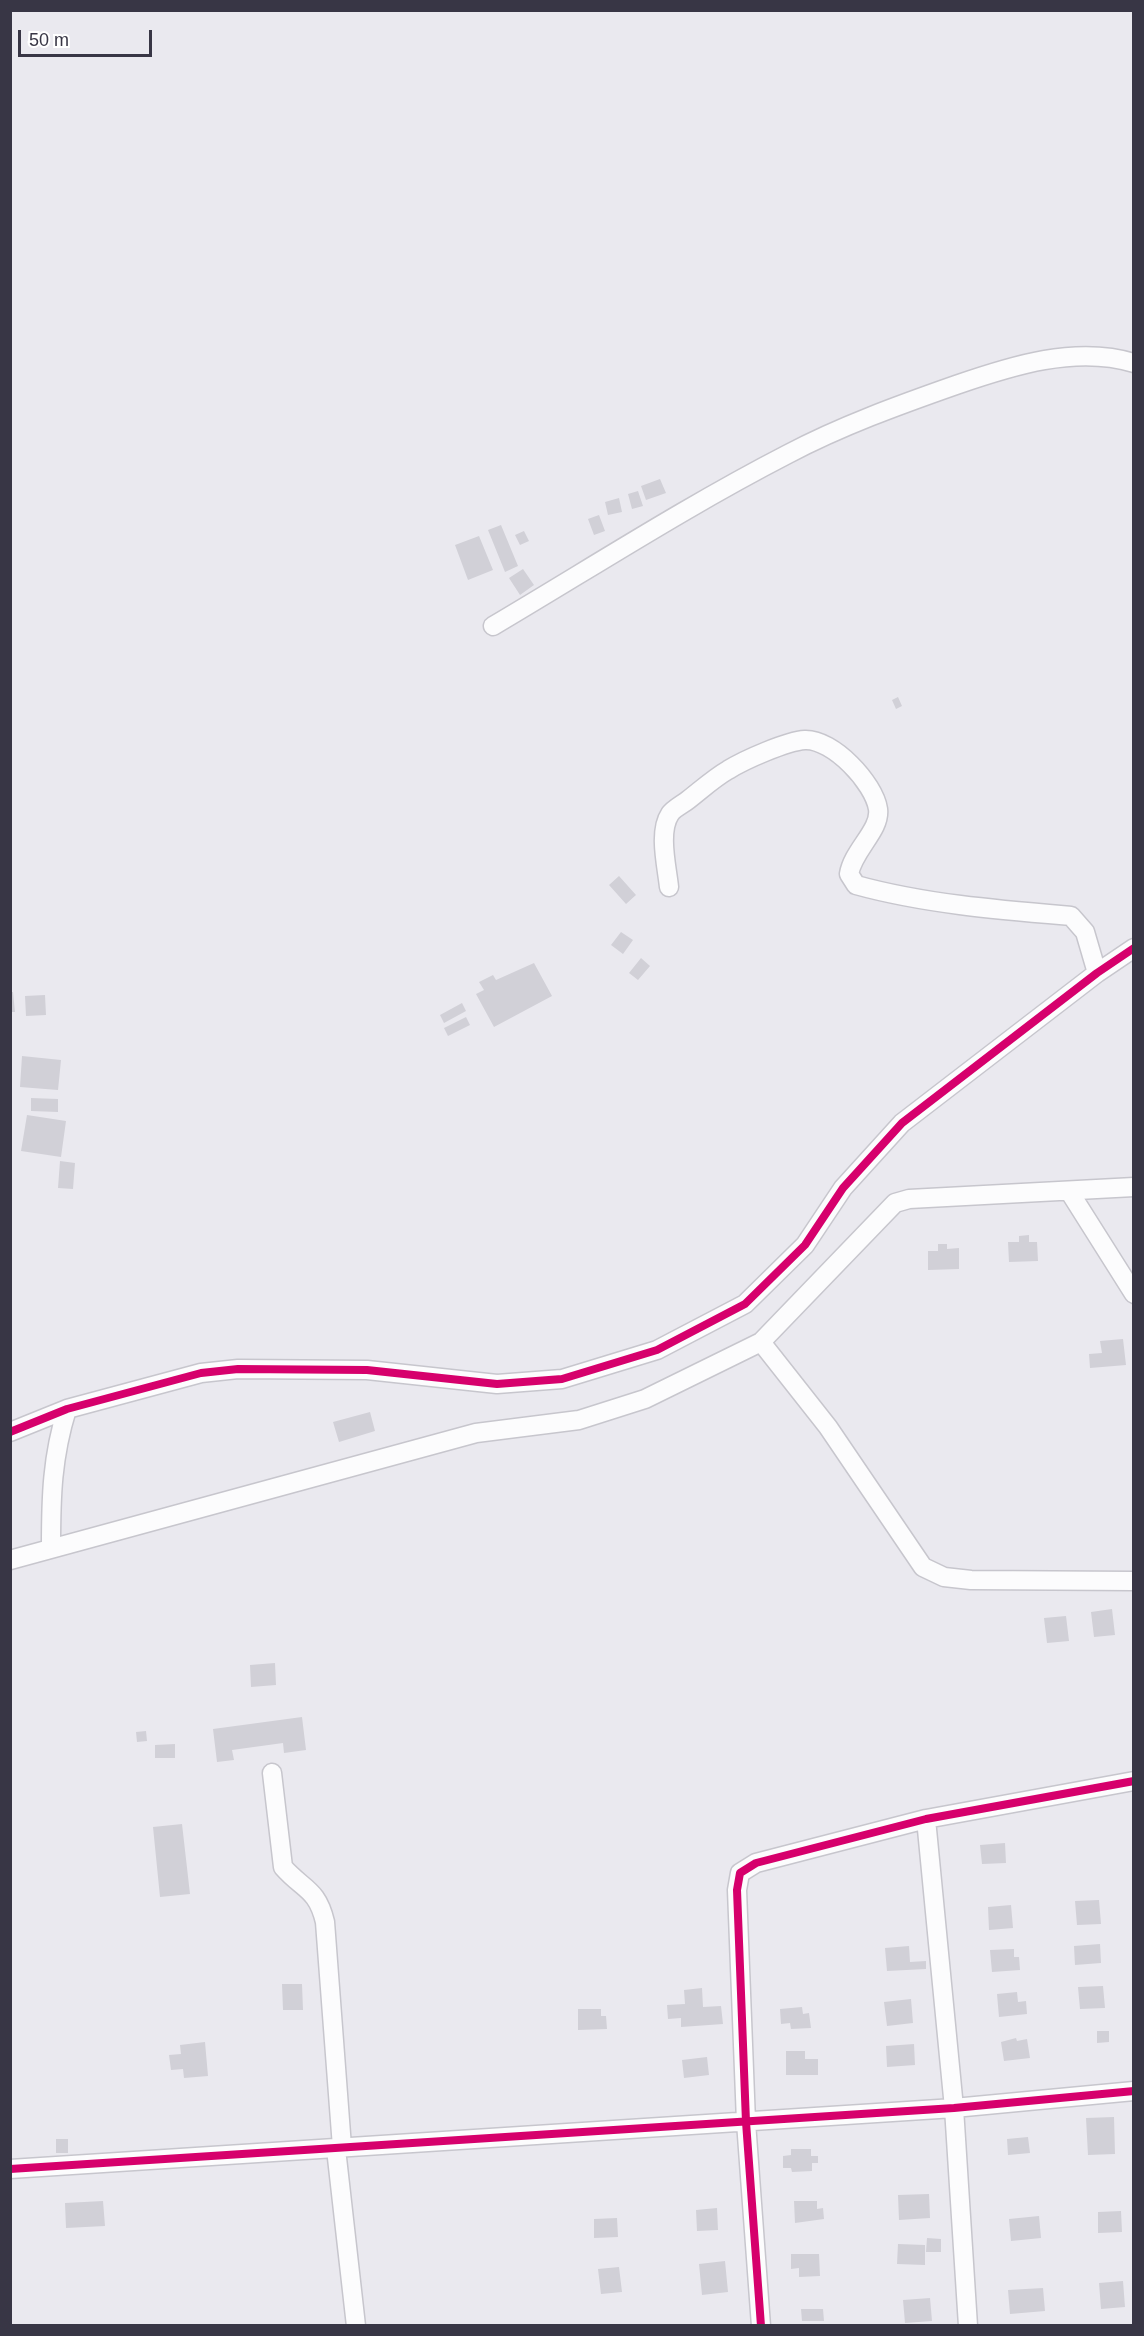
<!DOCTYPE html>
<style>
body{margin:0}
#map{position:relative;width:1144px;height:2336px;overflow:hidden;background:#eae9ef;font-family:Helvetica,sans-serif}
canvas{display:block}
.frame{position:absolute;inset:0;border:12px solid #383645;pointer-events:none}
.scale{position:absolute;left:18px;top:30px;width:134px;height:27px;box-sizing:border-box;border:3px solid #383645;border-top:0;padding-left:8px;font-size:18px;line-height:21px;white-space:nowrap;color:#383645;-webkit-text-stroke:4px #fff;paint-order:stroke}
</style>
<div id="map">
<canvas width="1144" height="2336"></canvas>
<div class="frame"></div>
<div class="scale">50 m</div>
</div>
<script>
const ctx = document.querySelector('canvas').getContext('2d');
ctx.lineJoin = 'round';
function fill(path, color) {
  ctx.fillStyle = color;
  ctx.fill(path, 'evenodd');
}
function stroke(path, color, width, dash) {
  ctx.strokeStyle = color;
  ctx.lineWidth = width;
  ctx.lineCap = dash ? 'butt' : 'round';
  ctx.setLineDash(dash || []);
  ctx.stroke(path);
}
fill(new Path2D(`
 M660 479 666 493 646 500 641 486Z
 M638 491 643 506 632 509 628 494Z
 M619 498 622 512 608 515 605 502Z
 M599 515 605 531 594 535 588 519Z
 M501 525 518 566 505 572 488 530Z
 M524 531 529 541 520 545 515 535Z
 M479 536 493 570 468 580 455 545Z
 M523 569 534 585 520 595 509 578Z
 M898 697 902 706 896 709 892 700Z
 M619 876 636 895 626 904 609 885Z
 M621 932 633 940 623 954 611 945Z
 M641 958 650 966 638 980 629 973Z
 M534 963 552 996 494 1027 476 994 484 990 479 982 493 975 496 980Z
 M10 992H13L15 1012H10Z
 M45 995 46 1015 26 1016 25 996Z
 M462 1003 466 1011 444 1023 440 1015Z
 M466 1017 470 1025 448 1036 444 1028Z
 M22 1056 61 1060 58 1090 20 1087Z
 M31 1098 58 1099V1112L31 1111Z
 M27 1115 66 1121 61 1157 21 1151Z
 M60 1161 75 1163 73 1189 58 1188Z
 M1029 1235V1242H1037L1038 1261 1009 1262 1008 1242H1019V1236Z
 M938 1244H947V1249L959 1248V1269L928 1270V1251H938Z
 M1123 1339 1126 1365 1090 1368 1089 1354 1102 1353 1100 1341Z
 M370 1412 375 1431 339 1442 333 1422Z
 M1112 1609 1115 1635 1094 1637 1091 1612Z
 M1066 1616 1069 1641 1047 1643 1044 1618Z
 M275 1663 276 1685 251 1687 250 1665Z
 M302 1717 306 1750 284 1753 283 1743 232 1750 234 1760 217 1762 213 1729Z
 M146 1731 147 1741 137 1742 136 1732Z
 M175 1744V1758H155V1745Z
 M182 1824 190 1894 160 1897 153 1827Z
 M1005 1843 1006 1863 982 1864 980 1845Z
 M1099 1900 1101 1924 1077 1925 1075 1901Z
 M1011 1905 1013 1928 989 1930 988 1907Z
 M1100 1944 1101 1963 1075 1965 1074 1946Z
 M909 1946 910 1962 926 1961V1969L887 1971 885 1948Z
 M1014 1949V1957H1019L1020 1970 992 1972 990 1950Z
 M282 1984H302L303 2010H283Z
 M1103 1986 1105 2008 1080 2009 1078 1987Z
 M702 1988 703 2007 721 2006 723 2024 681 2027V2018L668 2019 667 2005 685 2004 684 1990Z
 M1017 1992 1018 2002 1026 2001 1027 2014 999 2017 997 1994Z
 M911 1999 913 2023 887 2026 884 2002Z
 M802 2007 803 2014 809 2013 811 2028 791 2029 790 2023 781 2024 780 2009Z
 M578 2009H601V2016H606L607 2029 578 2030Z
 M1097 2031H1109V2042L1097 2043Z
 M1016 2038 1017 2041 1027 2039 1030 2058 1004 2061 1001 2042Z
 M205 2042 208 2076 184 2078 183 2069 171 2070 169 2055 181 2054 180 2045Z
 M914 2044 915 2065 887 2067 886 2046Z
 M786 2051H805V2059H818V2075H786Z
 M707 2057 709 2075 684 2078 682 2060Z
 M1114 2117 1115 2154 1088 2155 1086 2118Z
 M1028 2137 1030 2153 1008 2155 1007 2139Z
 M56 2139H68V2153H56Z
 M791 2149H811V2156H818V2163H812V2171L792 2172 791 2168H783V2156L791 2155Z
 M929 2194 930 2218 899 2220 898 2195Z
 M103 2201 105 2226 66 2228 65 2203Z
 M794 2201H817V2209L823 2208 824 2219 795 2223Z
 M717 2208 718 2230 697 2231 696 2210Z
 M1121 2211 1122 2232 1098 2233V2212Z
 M1039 2216 1041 2238 1011 2241 1009 2219Z
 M617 2218 618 2237 594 2238V2219Z
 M927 2238 941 2239V2252H926Z
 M898 2244 925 2245V2265L897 2264Z
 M791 2254H819L820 2276 799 2277V2268L791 2269Z
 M725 2261 728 2292 702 2295 699 2264Z
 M619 2267 622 2292 601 2294 598 2269Z
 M1123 2281 1125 2307 1101 2309 1099 2283Z
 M1043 2288 1045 2311 1010 2314 1008 2290Z
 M930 2298 932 2321 905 2323 903 2300Z
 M801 2309H823L824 2321H802Z`), '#d1d0d7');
const minor = new Path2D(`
 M493 626C591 568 687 506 788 454 841 426 899 405 956 385 1011 366 1076 345 1134 363
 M669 887C667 867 658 832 670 814 673 809 683 804 688 800 701 790 714 778 728 770 744 760 787 741 805 740 833 739 874 783 878 809 881 830 853 850 849 874L856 885C925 904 1000 910 1071 916L1085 932 1097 973
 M1069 1191 1134 1294
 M761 1342 828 1427 923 1567 944 1577 971 1580 1134 1581
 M10 1432 67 1409 201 1373 238 1369 367 1370 497 1384 562 1379 657 1350 745 1304 805 1245 843 1188 902 1123 1097 973 1134 948
 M51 1547C51 1497 52 1457 67 1409
 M10 1560 476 1433 579 1420 645 1399 761 1342 895 1203 909 1199 1134 1187
 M272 1773 283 1867C303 1890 317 1888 325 1922L342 2147
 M926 1819 954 2108 968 2326
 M336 2149 356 2326
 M10 2169 954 2108 1134 2091
 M761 2326 746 2122 737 1890 740 1873 756 1863 926 1819 1134 1781`);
stroke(minor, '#c7c6cd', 21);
stroke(minor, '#fcfcfd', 18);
stroke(new Path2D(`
 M10 1432 67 1409 201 1373 238 1369 367 1370 497 1384 562 1379 657 1350 745 1304 805 1245 843 1188 902 1123 1097 973 1134 948
 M10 2169 954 2108 1134 2091
 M761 2326 746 2122 737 1890 740 1873 756 1863 926 1819 1134 1781`), '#d6006c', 8);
</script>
